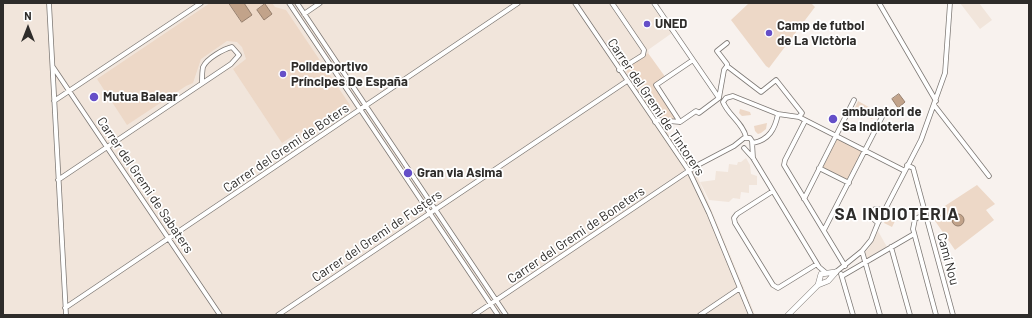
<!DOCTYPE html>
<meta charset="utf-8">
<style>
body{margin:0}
#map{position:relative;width:1032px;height:318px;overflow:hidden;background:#f8f2ee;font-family:Barlow,sans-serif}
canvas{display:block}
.frame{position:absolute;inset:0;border:4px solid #2e2c2a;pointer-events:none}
.north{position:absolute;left:8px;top:8px;width:40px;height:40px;-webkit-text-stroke:3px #fff;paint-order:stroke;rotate:0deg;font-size:11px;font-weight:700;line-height:16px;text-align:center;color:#2e2c2a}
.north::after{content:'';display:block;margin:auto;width:14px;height:18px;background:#2e2c2a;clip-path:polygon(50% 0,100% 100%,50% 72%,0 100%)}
</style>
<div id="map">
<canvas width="1032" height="318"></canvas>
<div class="frame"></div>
<div class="north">N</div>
</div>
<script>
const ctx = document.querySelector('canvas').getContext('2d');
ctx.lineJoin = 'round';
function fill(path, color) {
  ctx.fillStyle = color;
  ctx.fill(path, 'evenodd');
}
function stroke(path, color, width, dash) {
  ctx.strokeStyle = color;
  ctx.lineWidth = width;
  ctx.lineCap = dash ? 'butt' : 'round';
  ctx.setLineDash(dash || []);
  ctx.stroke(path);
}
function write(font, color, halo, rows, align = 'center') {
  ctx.font = font + ' Barlow,sans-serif';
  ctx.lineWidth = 3.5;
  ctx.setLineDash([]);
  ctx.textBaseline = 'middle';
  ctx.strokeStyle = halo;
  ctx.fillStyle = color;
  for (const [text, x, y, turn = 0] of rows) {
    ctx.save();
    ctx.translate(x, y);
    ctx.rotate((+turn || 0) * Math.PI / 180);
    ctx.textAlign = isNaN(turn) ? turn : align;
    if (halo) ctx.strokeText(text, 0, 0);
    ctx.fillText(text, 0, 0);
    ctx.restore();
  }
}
fill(new Path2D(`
 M3 3H650L672 33 648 50 649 53 625 69 698 178 755 315H3Z
 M960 3H979L992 20 980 29Z
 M746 158 750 165 751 174 757 176V185H749V193L741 192 740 199 733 198 729 202 709 200 700 182 715 180 716 171 728 172 729 164 737 165 738 162H741Z
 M878 231 887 247 867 259 865 252 869 248Z`), '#f1e5db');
fill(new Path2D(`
 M210 3H272L275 7 286 10 350 105 349 111 319 131 315 127 301 133 300 131 282 143 233 69 246 59 242 47 237 42 227 41 201 59 193 83 186 86 127 125 97 79Z
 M749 3H811L815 7 769 68 766 66 731 20Z
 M648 53 666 78 656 85 680 122 660 120 625 69Z
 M858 101 876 111 872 119 854 110Z
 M740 109 750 112 751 115 742 116 739 113Z
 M767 123 766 129 761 133 758 134 755 131 754 126Z
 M835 136 865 151 849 183 819 168Z
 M977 185 995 204 986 210 994 220 955 250 931 215Z
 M891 208 899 213 892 227 884 223Z`), '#edd8c7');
const water = new Path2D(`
 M229 3H244L252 15 242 22Z
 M265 4 272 14 264 20 257 10Z
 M899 94 905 102 898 108 892 99Z
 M952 220a6 6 0 1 1 12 0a6 6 0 1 1-12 0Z`);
fill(water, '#c2a38a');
stroke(water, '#967f6d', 1);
const minor = new Path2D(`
 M49 3 66 315
 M289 3 498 315
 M297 3 506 315
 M575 3 689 171 709 213 751 315
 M612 3 644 50 643 55 619 70
 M654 3 719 98
 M879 3 936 101
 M304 14 320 3
 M727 43 717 51 727 64V66
 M53 67 220 315
 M54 101 201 3
 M934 105 989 176
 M778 114 799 117 905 171
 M805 121 785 160 784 165 845 266
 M655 122 658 120 680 122 696 111 699 113 719 98 724 70 727 66 761 92 776 80 802 113 799 117
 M680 122 656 85 693 60
 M746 137C743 123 728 115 723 102L726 98 733 96 778 114C775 129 769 140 753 143
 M744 148 753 158 819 267 825 272
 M907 165 913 168 953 315
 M819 168 849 183
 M58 180 231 64 239 55 232 47C224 49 207 58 203 67 202 72 202 78 202 83
 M773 191 737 214 734 218 735 223 773 285 778 288 817 264
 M804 199 854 100
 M926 214 915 219 913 229 936 315
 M878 223 871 217 875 209 885 210
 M824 230 882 117
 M891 247 910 315
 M862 251 880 315
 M836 272 862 251 871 240 878 223 921 140 945 73 950 3
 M841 274 853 315
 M842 276 914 234
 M65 308 518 3
 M278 315 627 81
 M474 315 696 166 734 146 744 138H750L752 141 753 158
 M700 315 740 288`);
const major = new Path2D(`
 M818 285 821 274 836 272
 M788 315 818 285 828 281 836 272`);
stroke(minor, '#7d7874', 5.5);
stroke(major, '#7d7874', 6);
stroke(minor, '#fff', 4);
stroke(major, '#fff', 5);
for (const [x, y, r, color] of [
 [647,24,4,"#654fc8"],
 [769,33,4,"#654fc8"],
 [283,74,4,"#654fc8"],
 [94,97,5,"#654fc8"],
 [833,119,5,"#654fc8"],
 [408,173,5,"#654fc8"]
]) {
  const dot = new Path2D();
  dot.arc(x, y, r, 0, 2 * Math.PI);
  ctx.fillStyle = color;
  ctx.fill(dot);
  stroke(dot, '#fff', 1.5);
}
write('bold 13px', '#2e2c2a', '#fff', [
 ["UNED",655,24],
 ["Camp de futbol",777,26],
 ["de La Victòria",777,41],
 ["Polideportivo",291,67],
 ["Príncipes De España",291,82],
 ["Mutua Balear",103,97],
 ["ambulatori de",842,112],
 ["Sa Indioteria",842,127],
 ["Gran via Asima",417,173]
], 'left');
write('13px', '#2e2c2a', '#fff', [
 ["Carrer del Gremi de Tintorers",656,107,56],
 ["Carrer del Gremi de Boters",286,148,-34],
 ["Carrer del Gremi de Sabaters",145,185,56],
 ["Carrer del Gremi de Boneters",576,235,-34],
 ["Carrer del Gremi de Fusters",377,236,-34],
 ["Camí Nou",948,259,75]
]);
ctx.letterSpacing = '1px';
write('bold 17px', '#2e2c2a', '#fff', [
 ["SA INDIOTERIA",897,214]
]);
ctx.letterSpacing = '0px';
</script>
